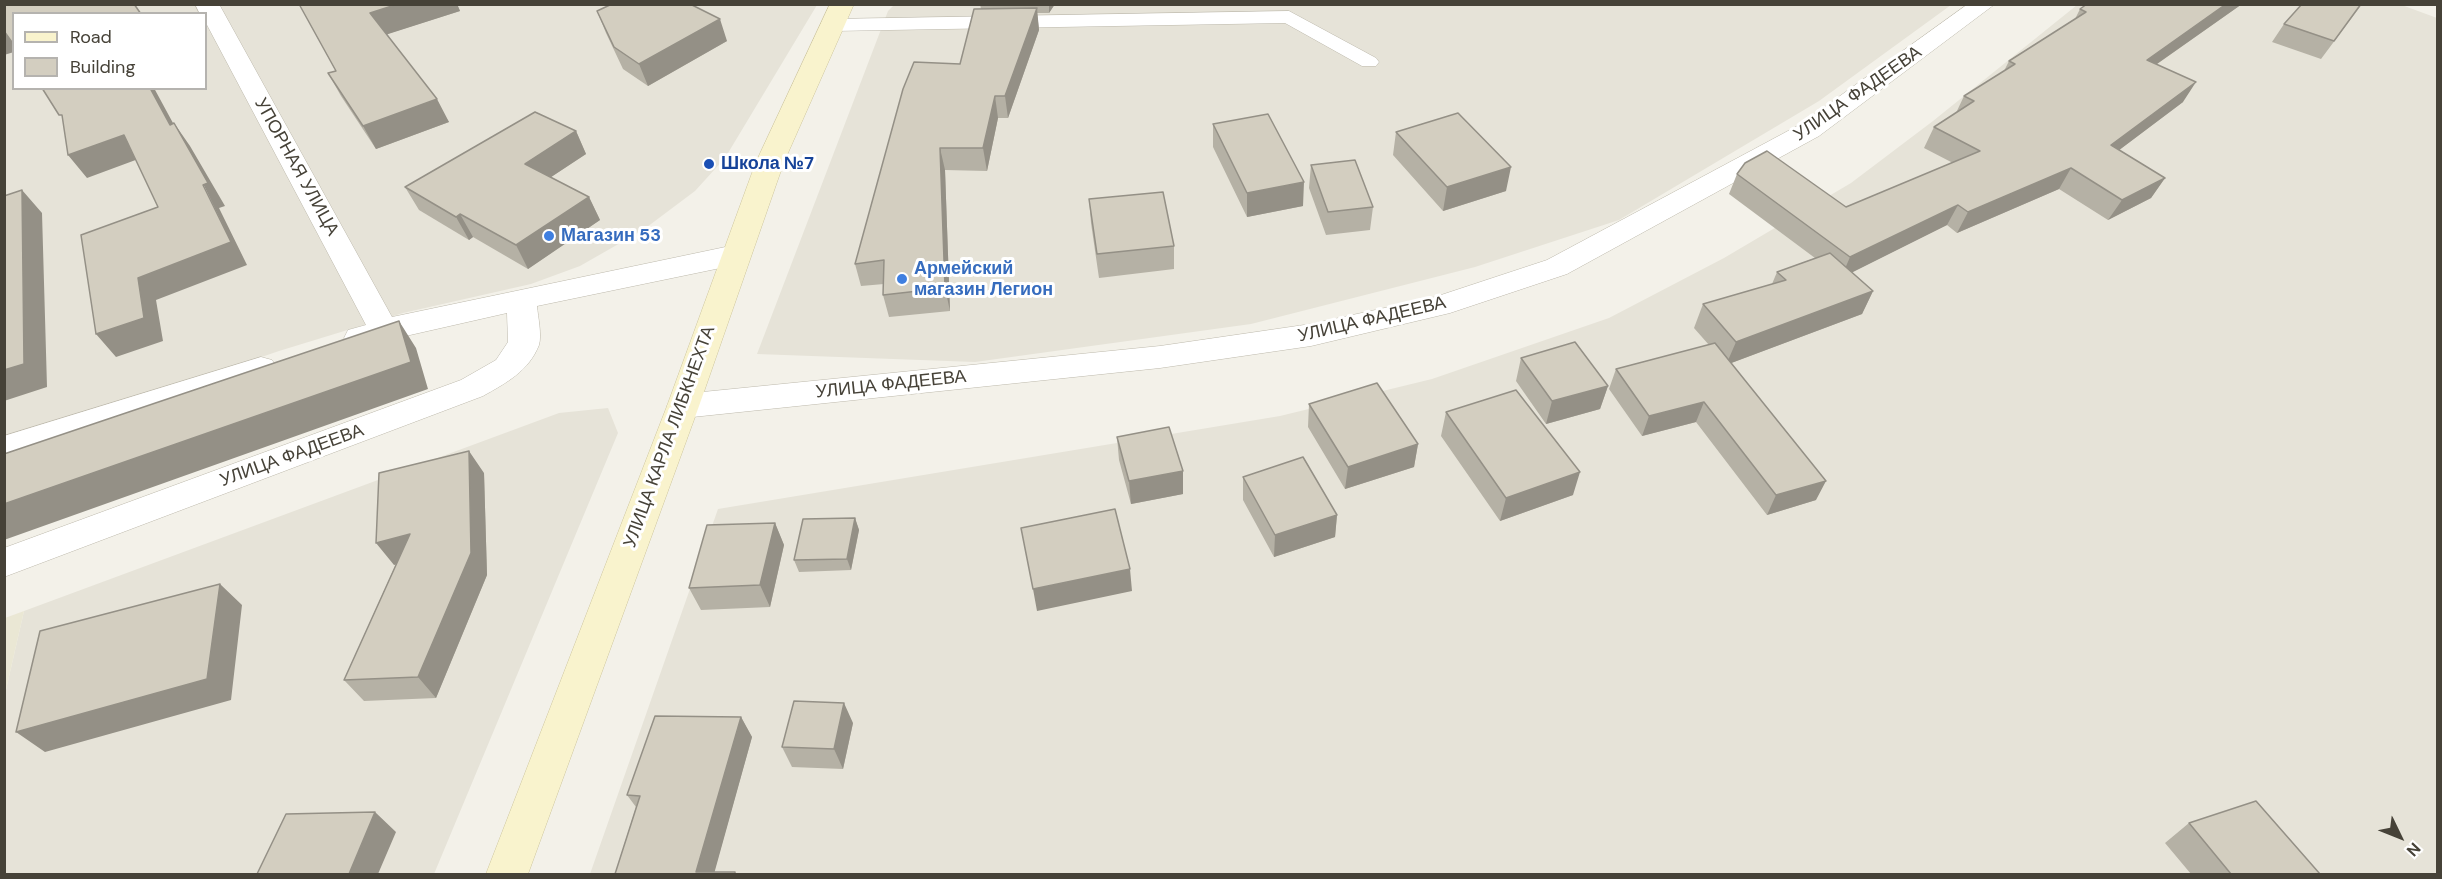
<!DOCTYPE html>
<html>
<head>
<meta charset="utf-8">
<style>
	body { margin:0 }
	#map { position:relative; width:2442px; height:879px; overflow:hidden; background:#f3f1e9; font-family:"DM Sans",sans-serif }
	canvas { display:block }
	.frame { position:absolute; inset:0; border:6px solid #464238; pointer-events:none }
	.legend { position:absolute; left:12px; top:12px; width:195px; height:78px; box-sizing:border-box; background:#fff; border:2px solid #b5b3af; margin:0; padding:8px 10px; list-style:none; font-size:18px; color:#464238 }
	.legend li { display:flex; align-items:center; gap:12px; height:30px }
	.legend b { width:30px; border:2px solid #b5b3af }
	.north { position:absolute; left:2370px; top:807px; width:60px; height:60px; -webkit-text-stroke:4px #fff; paint-order:stroke; rotate:133deg; font-size:16px; font-weight:700; line-height:24px; text-align:center; color:#464238 }
	.north::after { content:''; display:block; margin:auto; width:21px; height:27px; background:#464238; clip-path:polygon(50% 0,100% 100%,50% 72%,0 100%) }
</style>
</head>
<body>
<div id="map">
<canvas width="2442" height="879"></canvas>
<div class="frame"></div>
<ul class="legend">
<li><b style="height:8px;background:#f9f3cd"></b>Road</li>
<li><b style="height:16px;background:#d3cec0"></b>Building</li>
</ul>
<div class="north">N</div>
</div>
<script>
const g = document.querySelector('canvas').getContext('2d');
g.lineJoin = 'round';
function fill(path, color) { g.fillStyle = color; g.fill(path, 'evenodd'); }
function stroke(path, color, width, dash) { g.strokeStyle = color; g.lineWidth = width; g.lineCap = dash ? 'butt' : 'round'; g.setLineDash(dash || []); g.stroke(path); }
function label(font, color, halo, rows, align = 'center') {
  g.font = font + ' "DM Sans",sans-serif'; g.lineWidth = 6; g.setLineDash([]); g.textBaseline = 'middle'; g.strokeStyle = halo; g.fillStyle = color; for (const [text, x, y, turn = 0] of rows) {
    g.save(); g.translate(x, y); g.rotate((+turn || 0) * Math.PI / 180); g.textAlign = isNaN(turn) ? turn : align; if (halo) g.strokeText(text, 0, 0); g.fillText(text, 0, 0); g.restore();
  }
}
fill(new Path2D(`
	M2399 4 2437 18V874H590L718 509 1280 416 1432 379 1609 318 1724 258 1851 183 1933 121 2077 5Z
	M4 5H817L725 158 695 191 643 230 580 266 531 284 403 313 279 351 5 445ZM14 14H206V88H14Z
	M894 5H1951L1819 101 1619 220 1475 267 1251 324 975 362 757 354 888 11Z
	M608 408 618 433 434 874H5V694L24 611 559 413Z`), '#e6e3d8');
fill(new Path2D(`
	M24 611 5 694V618Z`), '#eae7d4');
const service = new Path2D(`
	M1289 11 1376 58 1379 62 1376 66H1362L1285 23 833 31 826 29 824 25 826 21 833 19Z`);
const minor = new Path2D(`
	M195 4H219L392 317 735 245 745 248 750 255 745 262 735 265 537 306C538 317 542 335 539 345 529 371 506 383 483 396L4 577V548L461 380 496 360 508 342 507 313 388 340 359 349 348 346 344 338 348 330 366 325 206 23V14H200Z
	M1968 4H1995L1819 136 1567 274 1450 313 1311 346 1160 368 683 418 672 414 667 406 672 398 683 394 1160 346 1311 324 1435 297 1547 260 1801 124Z
	M261 357 272 360 277 368 272 376 4 461V436Z`);
const secondary = new Path2D(`
	M830 4H854L784 162 699 406 528 874H486L667 406 756 162Z`);
stroke(service, '#bdb9ac', 1);
stroke(minor, '#bdb9ac', 1);
stroke(secondary, '#cec69d', 1);
fill(service, '#fff');
fill(minor, '#fff');
fill(secondary, '#f9f3cd');
fill(new Path2D(`
	M299 4H457L460 11 387 34 449 122 376 149 341 96 328 73 336 71Z
	M980 4H1055L1049 13H1037L1039 30 1008 118H998L987 171 945 170 950 311 889 317 883 295 884 284 861 286 855 264 960 64 981 9Z
	M2087 4H2242L2157 64 2183 102 2119 150 2165 178 2151 198 2108 220 2059 189 1957 233 1947 225 1852 272 1873 291 1862 314 1731 363 1816 500 1767 515 1696 422 1642 436 1609 389 1616 369 1709 345 1694 328 1703 304 1772 284 1777 272 1815 258 1729 194 1737 174 1846 207 1953 163 1924 148 1934 127 1956 113 1964 96 2004 71 2009 61 2075 19 2080 9Z
	M2362 4 2321 59 2272 42 2284 24Z
	M597 11 727 41 648 86 623 69 606 33Z
	M1213 124 1303 206 1247 217 1213 147Z
	M576 131 586 154 551 177 589 197 600 220 528 269 473 237 469 240 419 210 405 187Z
	M1396 132 1506 191 1443 211 1393 155Z
	M1311 165 1373 207 1370 230 1326 235 1309 188Z
	M1089 199 1174 246V269L1099 278 1091 223Z
	M1521 358 1608 386 1600 409 1546 424 1516 381Z
	M1309 404 1418 444 1414 467 1345 489 1308 427Z
	M1446 412 1573 495 1500 521 1441 436Z
	M1117 437 1183 494 1131 504 1119 460Z
	M484 473 487 575 436 698 364 701 344 680 396 564 394 565Z
	M1243 477 1337 515 1335 537 1274 557 1243 500Z
	M855 518 859 530 851 570 799 572 794 560Z
	M775 523 784 545 770 607 701 610 689 588Z
	M741 717 752 737 714 872 615 874 636 807 627 795Z
	M853 723 843 769 792 767 782 747Z
	M2189 823 2320 874H2191L2165 843Z`), '#b5b1a5');
fill(new Path2D(`
	M398 4H457L460 11 382 36 370 13Z
	M1049 4H1055L1049 13Z
	M2226 4H2242L2134 80 2147 60Z
	M1037 8 1039 30 1008 118 1005 96Z
	M720 19 727 41 648 86 639 64Z
	M4 30 14 42V52L4 55Z
	M2196 82 2183 102 2098 166 2111 145Z
	M150 88H154L186 147 170 125Z
	M995 96 998 118 987 171 983 148Z
	M437 99 449 122 376 149 363 126Z
	M174 123 190 146 225 206 219 208 247 265 156 300 163 341 116 357 96 334 138 278 231 242Z
	M576 131 586 154 536 187 525 164Z
	M124 135 141 158 87 178 68 155Z
	M940 148 945 170 950 311 945 288Z
	M1511 167 1506 191 1443 211 1447 187Z
	M2071 168 2059 189 1957 233 1968 212Z
	M2165 178 2151 198 2108 220 2122 200Z
	M1304 182 1303 206 1247 217V193Z
	M22 190 42 213 47 387 4 401V370Z
	M589 197 600 220 528 269 516 245Z
	M1958 205 1947 225 1841 278 1850 257Z
	M460 214 473 237 469 240 456 217Z
	M1873 291 1862 314 1726 365 1736 342Z
	M399 321 416 348 428 389 4 540V504Z
	M1608 386 1600 409 1546 424 1552 401Z
	M1704 402 1696 422 1642 436 1649 416Z
	M1418 444 1414 467 1345 489 1348 467Z
	M469 451 484 473 487 575 436 698 418 677Z
	M1183 471V494L1131 504 1129 481Z
	M1580 472 1573 495 1500 521 1506 498Z
	M1826 481 1816 500 1767 515 1776 495Z
	M1337 515 1335 537 1274 557 1275 535Z
	M855 518 859 530 851 570 847 559Z
	M775 523 784 545 770 607 760 585Z
	M410 534 427 556 394 565 376 543Z
	M1130 569 1132 591 1037 611 1033 589Z
	M220 584 242 605 231 700 45 752 16 732Z
	M844 703 853 723 843 769 834 749Z
	M741 717 752 737 714 874 696 872Z
	M375 812 396 832 378 874H349Z`), '#949086');
const building = new Path2D(`
	M4 4H134L141 14H14V45L4 31Z
	M299 4H398L370 13 437 99 363 126 328 73 336 71Z
	M612 4H690L720 19 639 64 614 47 597 11Z
	M2087 4H2226L2147 60 2196 82 2111 145 2165 178 2122 200 2071 168 1968 212 1958 205 1850 257 1737 174 1745 163 1767 151 1846 207 1980 151 1934 127 1974 101 1964 96 2015 64 2009 61 2086 12 2080 9Z
	M2302 4H2361L2334 41 2284 24Z
	M1037 8 1005 96H995L983 148H940L945 288 883 295 884 260 855 264 903 89 914 62 960 64 974 9Z
	M42 88H150L170 125 174 123 208 183 203 185 231 242 138 278 144 318 96 334 81 235 158 207 124 135 68 155 62 115H59Z
	M535 112 576 131 525 164 589 197 516 245 460 214 456 217 405 187Z
	M1458 113 1511 167 1447 187 1396 132Z
	M1268 114 1304 182 1247 193 1213 124Z
	M1355 160 1373 207 1328 212 1311 165Z
	M22 190 24 364 4 370V196Z
	M1163 192 1174 246 1097 254 1089 199Z
	M1830 253 1873 291 1736 342 1703 304 1786 280 1777 272Z
	M399 321 411 362 4 504V454Z
	M1575 342 1608 386 1552 401 1521 358Z
	M1715 343 1826 481 1776 495 1704 402 1649 416 1616 369Z
	M1377 383 1418 444 1348 467 1309 404Z
	M1516 390 1580 472 1506 498 1446 412Z
	M1169 427 1183 471 1129 481 1117 437Z
	M469 451 471 553 418 677 344 680 410 534 376 543 379 473Z
	M1303 457 1337 515 1275 535 1243 477Z
	M1115 509 1130 569 1033 589 1021 528Z
	M855 518 847 559 794 560 803 519Z
	M775 523 760 585 689 588 707 525Z
	M220 584 207 679 16 732 40 631Z
	M794 701 844 703 834 749 782 747Z
	M655 716 741 717 696 872H735V874H615L640 796 627 795Z
	M2256 801 2320 874H2231L2189 823Z
	M375 812 349 874H257L286 814Z`);
fill(building, '#d3cec0');
stroke(building, '#949086', 1.5);
for (const [x, y, r, color] of [
	[709,164,6,"#1a4fb4"],
	[549,236,6,"#3f7fe0"],
	[902,279,6,"#3f7fe0"]
]) { const dot = new Path2D(); dot.arc(x, y, r, 0, 2 * Math.PI); g.fillStyle = color; g.fill(dot); stroke(dot, '#fff', 2); }
label('18px', '#464238', '#fff', [
	["УЛИЦА ФАДЕЕВА",1858,94,-35],
	["УПОРНАЯ УЛИЦА",296,167,61],
	["УЛИЦА ФАДЕЕВА",1372,320,-13],
	["УЛИЦА ФАДЕЕВА",891,385,-6],
	["УЛИЦА КАРЛА ЛИБКНЕХТА",670,437,-70],
	["УЛИЦА ФАДЕЕВА",292,456,-20]
]);
label('bold 18px', '#164399', '#fff', [
	["Школа №7",721,164]
], 'left');
label('bold 18px', '#366cbe', '#fff', [
	["Магазин 53",561,236],
	["Армейский",914,269],
	["магазин Легион",914,290]
], 'left');
</script>
</body>
</html>
